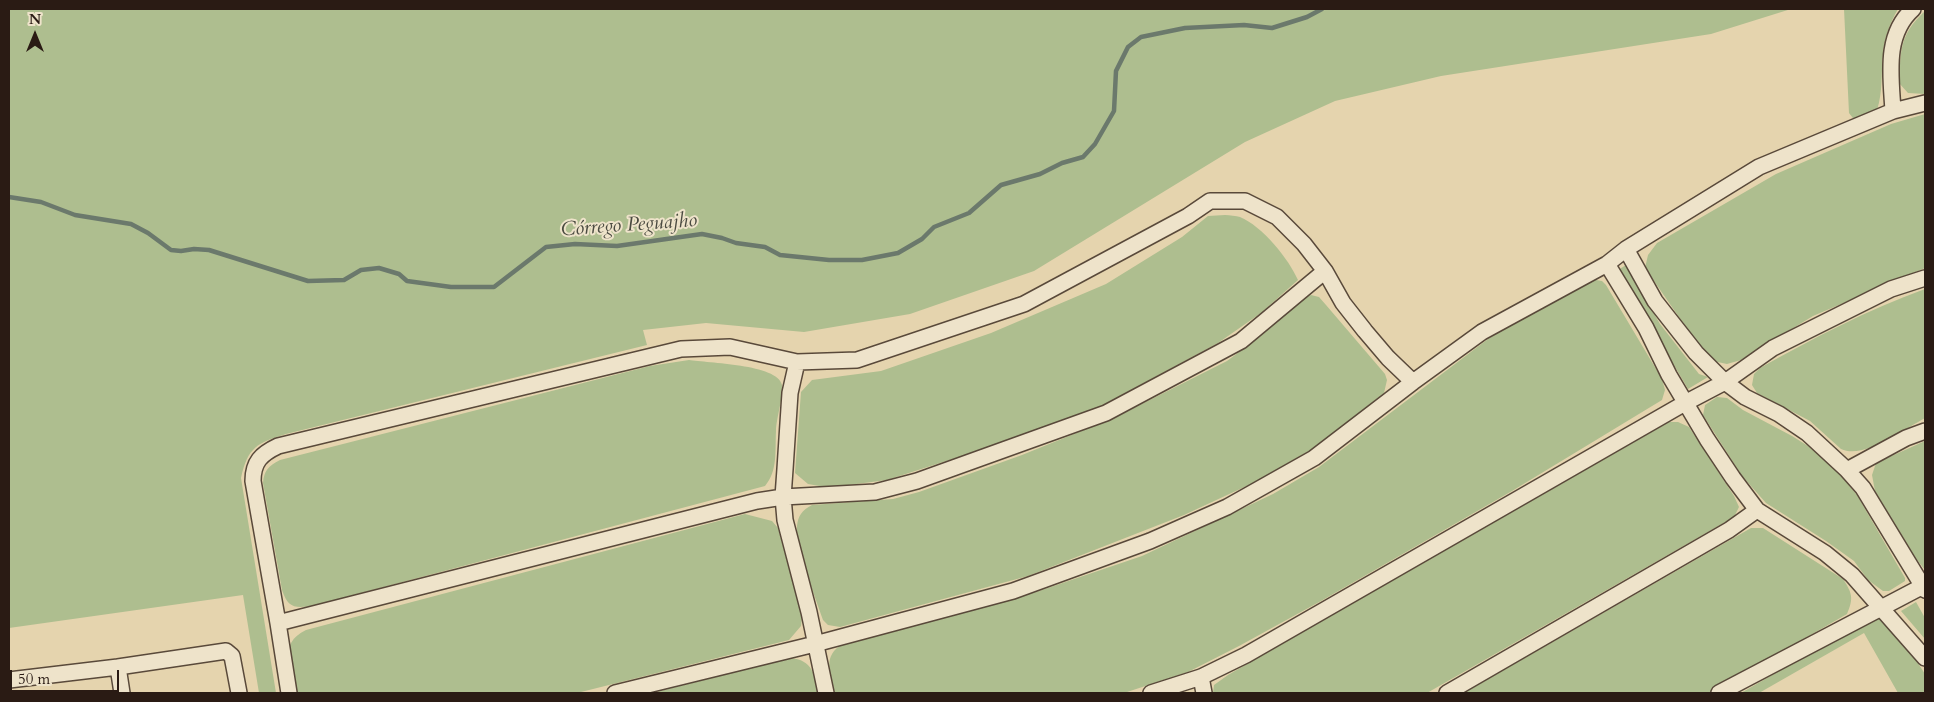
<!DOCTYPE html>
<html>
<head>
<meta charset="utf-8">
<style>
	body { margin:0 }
	#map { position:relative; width:1934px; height:702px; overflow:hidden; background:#e5d4ae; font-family:Cardo,serif }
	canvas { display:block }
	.frame { position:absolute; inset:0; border:10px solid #2a1b14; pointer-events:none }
	.north { position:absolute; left:10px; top:10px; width:50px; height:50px; -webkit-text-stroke:4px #eee3ca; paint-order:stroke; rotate:0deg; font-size:14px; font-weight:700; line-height:20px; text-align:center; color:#2a1b14 }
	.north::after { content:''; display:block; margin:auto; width:18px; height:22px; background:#2a1b14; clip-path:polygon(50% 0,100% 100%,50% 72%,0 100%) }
	.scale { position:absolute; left:10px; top:670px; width:109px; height:22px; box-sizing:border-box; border:2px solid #2a1b14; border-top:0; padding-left:6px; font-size:15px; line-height:18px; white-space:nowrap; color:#2a1b14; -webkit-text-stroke:4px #eee3ca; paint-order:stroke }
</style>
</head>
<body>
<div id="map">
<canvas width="1934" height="702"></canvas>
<div class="frame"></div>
<div class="north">N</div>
<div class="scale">50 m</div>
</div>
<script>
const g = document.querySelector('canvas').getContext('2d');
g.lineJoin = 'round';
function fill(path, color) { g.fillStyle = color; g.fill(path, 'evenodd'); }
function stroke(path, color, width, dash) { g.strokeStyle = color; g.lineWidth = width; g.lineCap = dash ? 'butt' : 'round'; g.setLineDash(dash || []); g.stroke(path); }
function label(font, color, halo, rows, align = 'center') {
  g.font = font + ' Cardo,serif'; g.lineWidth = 4; g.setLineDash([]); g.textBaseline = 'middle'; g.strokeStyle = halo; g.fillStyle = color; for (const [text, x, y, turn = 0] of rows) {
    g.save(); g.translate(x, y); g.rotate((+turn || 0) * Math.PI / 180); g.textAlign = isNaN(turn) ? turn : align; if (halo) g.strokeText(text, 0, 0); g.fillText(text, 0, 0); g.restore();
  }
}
fill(new Path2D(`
	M9 9H1791L1711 34 1441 76 1335 101 1245 142 1034 271 910 314 804 332 706 323 643 330 647 345 286 434C257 443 248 447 241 478L276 693H259L243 595 9 628Z
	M1844 9H1898C1890 23 1884 38 1883 54 1881 73 1883 92 1877 110L1856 122 1849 113Z
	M1925 11V94L1908 93 1899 83C1901 50 1899 35 1925 11Z
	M1925 114V268L1813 316 1741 360 1727 364 1713 361 1708 356 1681 320 1645 268 1648 255 1657 243 1776 174 1891 124Z
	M1225 215C1230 215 1236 216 1240 217 1262 226 1289 259 1298 280L1261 313 1218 343 1105 404 1046 429 887 480 841 486 825 487 808 484 795 473 801 392 812 380 881 371 991 333 1106 284 1182 237 1208 216Z
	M1626 265 1660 324 1699 374 1708 377 1688 389 1618 270Z
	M1590 279 1602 281 1606 285 1662 379 1665 390 1662 400 1512 491 1321 601 1239 646 1188 672 1124 693H835C830 674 822 655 843 644L1036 592 1142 556 1273 494 1319 467 1488 339 1585 280Z
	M1925 289V418C1904 429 1864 460 1841 449L1810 421 1757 393 1752 385 1754 374 1760 368C1814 338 1867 310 1925 289Z
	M1311 295 1319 297 1326 305 1385 374 1387 380 1384 393 1314 448 1253 483 1184 515 1028 576 840 627 828 625 823 620C816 599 795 546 797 526 798 516 802 510 812 505L893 499 919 492 1022 455 1116 417 1227 361 1262 335 1302 299Z
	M689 360C707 363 778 364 782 385 784 395 776 419 776 431 775 450 778 471 765 486L312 606C294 608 288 608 282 590L263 483C264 471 268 466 280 460L650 366Z
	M1717 397 1727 398 1743 410 1792 436 1808 446 1836 470 1857 495 1905 578V581L1889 591H1883L1868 580 1854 561 1826 541 1766 503 1742 476 1703 415 1705 405Z
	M1669 422H1678L1689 427 1734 496 1739 507 1734 517 1427 693H1213L1214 685 1228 675Z
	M1925 441V570L1917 560 1875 491 1872 475 1876 463Z
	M745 514 772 521 778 528 802 617 801 626 789 640 577 693H296C291 668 277 644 306 630Z
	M1751 528H1763L1843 579C1852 593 1854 598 1847 614L1710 693H1464Z
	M1916 602 1925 618V639L1901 611Z
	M1871 618 1880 619 1892 628 1905 643 1925 674V693H1898L1864 633 1759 693H1741Z
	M790 658C813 660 814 674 819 693H653Z`), '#aebe8f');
stroke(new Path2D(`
	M9 197 41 202 75 215 131 224 148 233 171 250 181 251 194 249 209 250 308 281 344 280 361 270 379 268 399 274 407 281 451 287H494L546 247 575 244 617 246 702 234 722 238 736 243 765 247 780 255 829 260H862L898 253 922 239 934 227 969 213 1001 185 1040 174 1062 163 1083 157 1095 144 1114 111 1116 71 1128 47 1141 37 1185 28 1244 25 1272 28 1307 17 1322 9`), '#6b796c', 4.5);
const minor = new Path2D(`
	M1893 111C1891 76 1884 35 1913 9
	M1626 249 1655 301 1696 353 1725 382 1745 397 1779 414 1807 433 1847 470 1863 488 1925 590
	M1607 264 1646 328 1669 375 1707 439 1733 478 1757 510 1825 553 1852 575 1925 658
	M797 362 790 393 785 469 783 497 785 520 809 612 826 693
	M1847 470 1906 438 1925 431
	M278 623 757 501 783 497 875 492 917 481 1106 413 1241 341 1325 271
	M118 667 122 693
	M1201 677 1204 693
	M9 680 118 667 226 651 232 656 239 693
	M289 693 278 623 253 481C253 462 261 454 278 446L681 349 730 347 797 362 857 360 1024 304 1188 216 1210 201H1245L1277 217 1304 244 1325 271 1343 303 1365 331 1388 358 1413 382
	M615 693 815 644 1013 591 1150 541 1227 507 1314 458 1413 382 1482 332 1607 264 1626 249 1759 167 1893 111 1925 103
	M1151 693 1201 677 1246 655 1685 403 1725 382 1773 348 1891 289 1925 278
	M1447 693 1729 530 1757 510
	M1719 693 1925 585`);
stroke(minor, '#59493a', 18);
stroke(minor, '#eee3ca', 15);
label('italic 20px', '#4a4a40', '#eee3ca', [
	["Córrego Peguajho",629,226,-4]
]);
</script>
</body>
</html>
